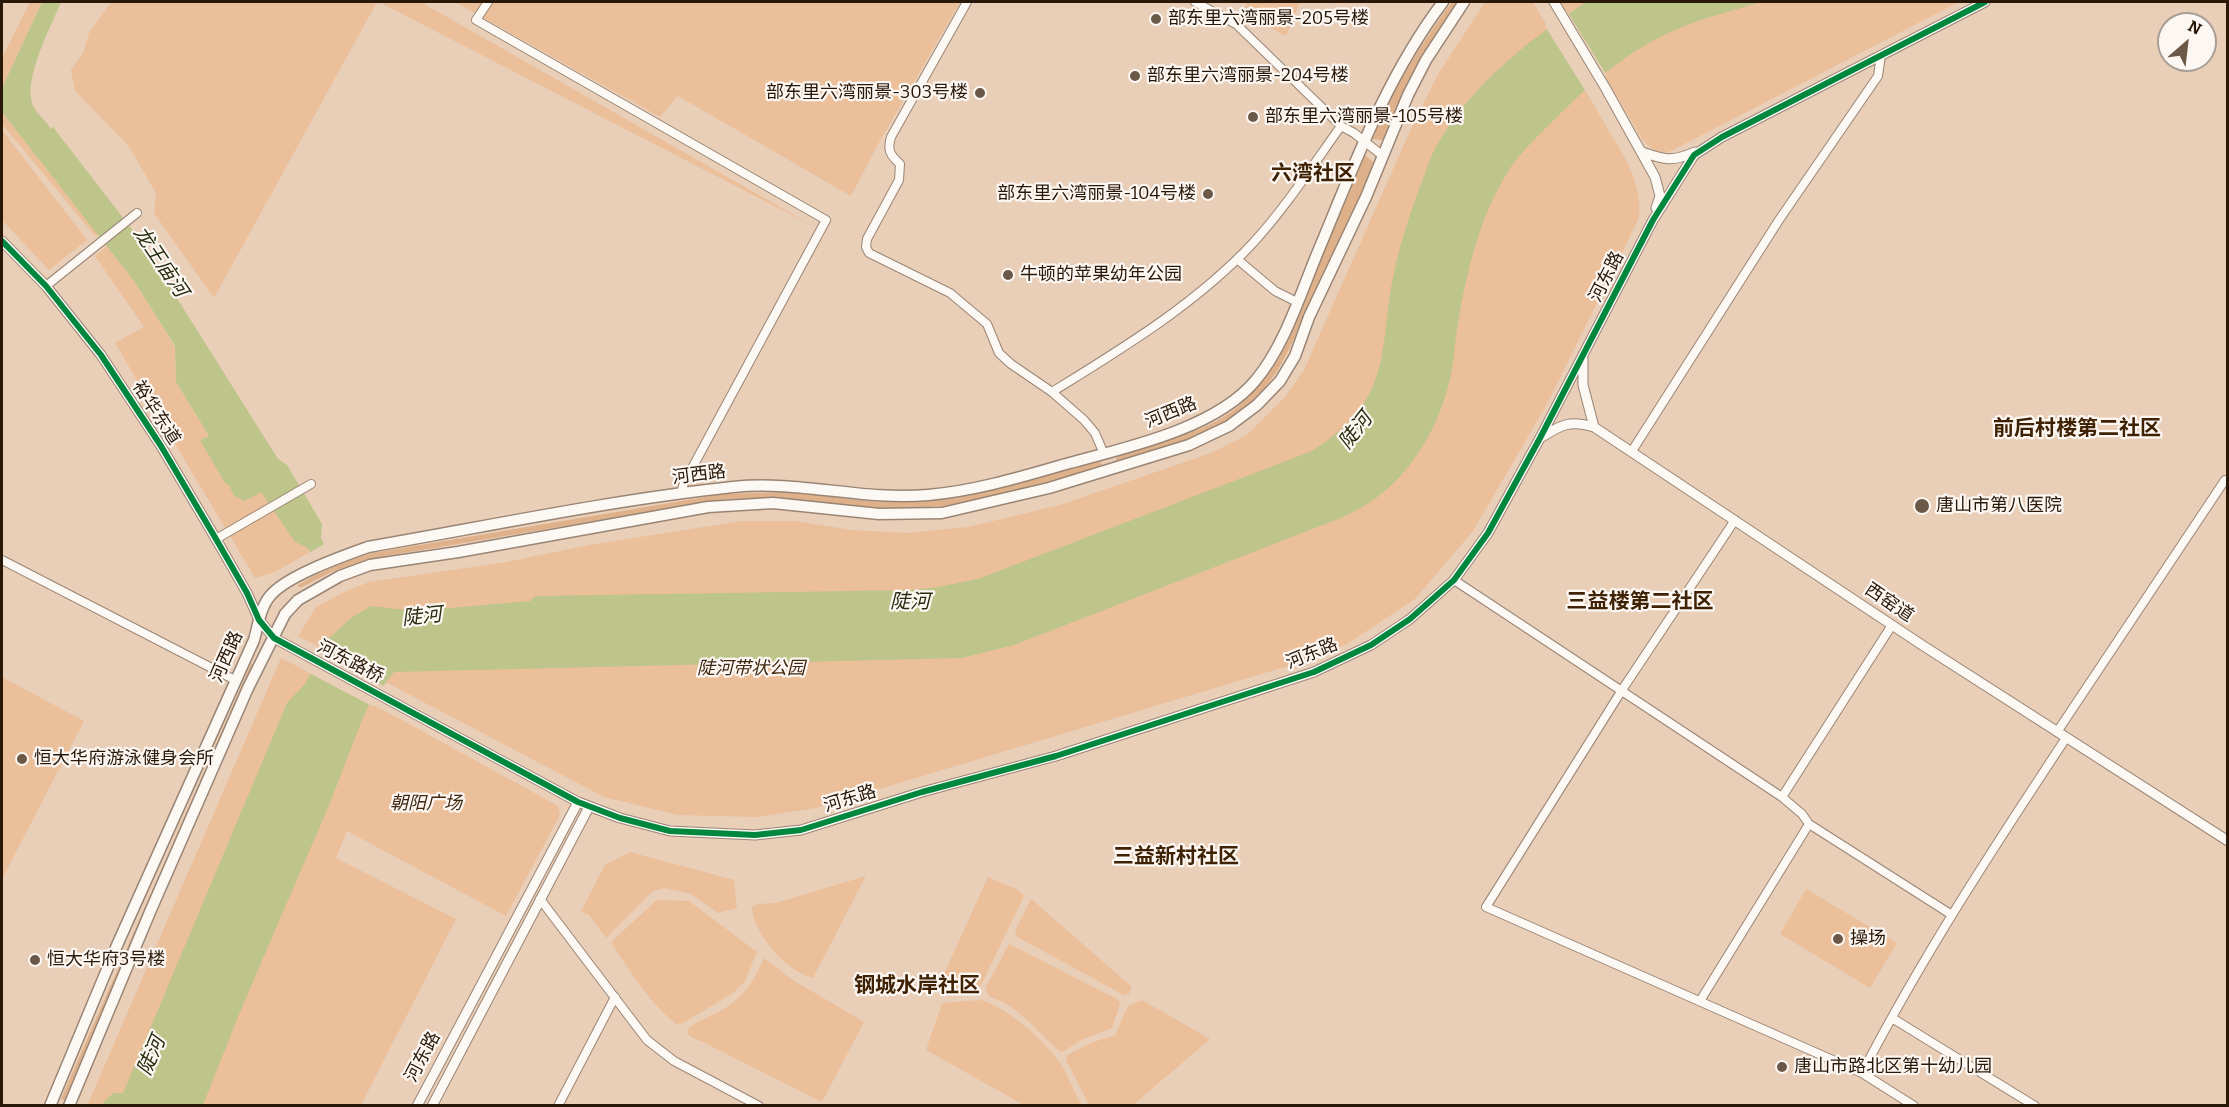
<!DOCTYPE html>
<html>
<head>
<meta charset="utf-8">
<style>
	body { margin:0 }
	#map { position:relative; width:2229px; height:1107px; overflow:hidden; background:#e9ceb8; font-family:Bitter,serif }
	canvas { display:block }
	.frame { position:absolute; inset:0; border:3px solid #291808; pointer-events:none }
	.north { position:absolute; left:2157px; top:12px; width:60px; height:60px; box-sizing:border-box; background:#fcf7f3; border:2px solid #a89e95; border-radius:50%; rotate:28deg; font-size:16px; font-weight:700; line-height:24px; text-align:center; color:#291808 }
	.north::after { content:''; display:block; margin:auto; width:21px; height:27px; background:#6c5846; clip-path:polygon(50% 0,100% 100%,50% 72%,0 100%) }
</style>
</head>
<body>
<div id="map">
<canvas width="2229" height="1107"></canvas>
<div class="frame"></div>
<div class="north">N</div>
</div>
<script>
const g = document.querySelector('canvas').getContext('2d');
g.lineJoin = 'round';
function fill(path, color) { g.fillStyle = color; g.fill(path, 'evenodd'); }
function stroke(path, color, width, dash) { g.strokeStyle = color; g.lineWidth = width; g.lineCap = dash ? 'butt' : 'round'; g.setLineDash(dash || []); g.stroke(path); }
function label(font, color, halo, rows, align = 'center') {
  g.font = font + ' Bitter,"Noto Sans SC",serif'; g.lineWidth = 4.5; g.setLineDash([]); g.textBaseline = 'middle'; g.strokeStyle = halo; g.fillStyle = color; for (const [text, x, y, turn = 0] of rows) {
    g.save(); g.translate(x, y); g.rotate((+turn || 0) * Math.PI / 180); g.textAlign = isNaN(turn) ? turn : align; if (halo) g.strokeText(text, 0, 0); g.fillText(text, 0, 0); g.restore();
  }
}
fill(new Path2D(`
	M30 2H42L2 88V58Z
	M111 2H377L214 298 154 213 156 193 128 145 75 91 71 70 83 53 89 33Z
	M379 2H421L815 227Z
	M455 2H960L877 146 851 196 678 96 660 117Z
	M1247 2H1300L1286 36 1242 13Z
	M1485 2H1533L1625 158C1635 179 1641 195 1639 218L1546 406 1473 531 1415 599 1347 644 1315 658 816 808 757 817 677 815 604 797 298 636 316 607 344 592 369 582 507 562 589 545 742 521H796L851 530 907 533 968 527 1060 505 1211 453 1247 435 1285 397 1304 370 1411 129 1437 76Z
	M1560 2H1959L1671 151C1658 155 1652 149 1643 140Z
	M2 112 98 234 96 237 2 124Z
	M2 130 87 240 49 270 2 220Z
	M107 246 134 281 175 347 176 382 209 436 200 440 261 491 295 542 307 547 310 552 275 572 255 578 115 343 144 327 95 256Z
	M281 658 400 719 558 806 560 815 506 916 347 831 336 858 456 919 361 1105 87 1106Z
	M2 677 84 721 2 879Z
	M630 852 734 880 737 908 718 913 691 894 664 888 653 891 606 938 589 915 581 911 605 865Z
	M866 876 813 978C787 972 753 934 752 907L758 904 776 903Z
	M988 877 1018 890 1024 896 980 987 974 991 938 987Z
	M1806 889 1897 943 1870 988 1780 934Z
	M1031 899 1132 987 1129 994 1124 995 1019 938 1015 934 1016 929Z
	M657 900 689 901 757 952 745 981 733 993 683 1023 676 1024C650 1003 632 974 613 946L612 941Z
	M1009 944 1117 999 1120 1004 1112 1028 1081 1040 1062 1052 1058 1050C1038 1032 1017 1004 990 997L985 989Z
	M764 958 791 979 864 1022 822 1102 703 1042 691 1037 687 1033 688 1029C698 1020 708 1018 720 1011 744 998 754 981 764 958Z
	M980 1000C1007 1007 1036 1034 1054 1055 1066 1069 1073 1090 1081 1105H1024L926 1050 942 1003Z
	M1142 1000 1210 1039 1133 1105H1089L1066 1060 1067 1055 1091 1043 1115 1035 1128 1006Z`), '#ebbf9a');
fill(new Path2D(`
	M1452 2H1458L1414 71 1383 140 1372 139C1393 90 1420 45 1452 2Z
	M1365 155 1374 163C1356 207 1336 249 1315 291 1292 339 1284 378 1239 412 1205 438 1161 447 1122 460H1115L1118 456C1152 445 1205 432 1234 410 1252 395 1266 377 1279 358Z
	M1099 461 1102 464 1101 468 965 503 941 506 913 509 868 508 774 498 725 499 374 558 333 571 302 587H298V585C322 570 346 561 373 553L723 494 790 492 876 502H922L946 499 973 494Z
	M251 664 254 665 66 1101 61 1099Z`), '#dfb18a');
fill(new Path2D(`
	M42 2H61C51 26 24 78 32 102 35 113 45 119 51 129L53 127 141 241 278 459 287 465 322 524 321 538 324 544 311 552 306 547 295 542 261 492 245 501 234 496 229 485 225 483 200 440 209 436 176 382 175 346 134 281 2 112V88Z
	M1586 2H1761C1732 11 1702 18 1675 30 1629 50 1590 83 1555 119 1538 136 1520 152 1507 173 1479 219 1467 271 1458 323 1454 347 1454 371 1446 394 1432 441 1401 487 1357 510 1348 515 1338 519 1328 523L1014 645 962 658 394 672 369 705 362 720 330 803 242 1007 203 1105 100 1106 113 1093H123L287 703 305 684 327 640 351 618 371 606 415 611 530 601 536 596 912 590 938 587 978 579 1312 451C1338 433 1357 419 1371 390 1386 359 1385 321 1391 288 1398 250 1409 214 1423 179 1427 168 1431 155 1437 145 1472 84 1529 40 1586 2Z`), '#bec58a');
fill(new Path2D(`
	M1567 11 1607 76 1586 92 1545 26Z
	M318 651 386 687 372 706 307 672Z`), '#e9ceb8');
const minor = new Path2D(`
	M488 2 476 20 826 220 684 483 681 493
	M967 2 891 137C887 150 890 155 900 164L899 180 867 239 866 247 869 253 950 293 987 324 999 353 1011 364 1052 392 1084 420 1095 433 1104 454
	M1195 2 1236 24 1341 126 1354 133 1383 156
	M1237 259 1275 291 1297 302
	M46 286 137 213
	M1052 392C1123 348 1196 304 1253 243 1286 207 1313 165 1341 126
	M1632 451 1779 220 1878 76 1881 55
	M1735 520 1622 690 1486 907 1862 1073 1914 1106
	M216 539 311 484
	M2 560 235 680
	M1454 580 1782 797 1802 814 1809 824 1700 1001
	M2057 732 2225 480 2228 481
	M1782 797 1892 625
	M1809 824 1952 915
	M540 899 647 1040 674 1061 759 1106
	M1892 1018 2035 1106
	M1862 1073C1922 957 1994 847 2066 738
	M558 1106 615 997`);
const tertiary = new Path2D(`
	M1554 2 1606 89 1655 177 1660 196 1656 208
	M1642 152C1665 160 1672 162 1695 152
	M2 241 46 286 101 355 161 446 216 539 247 593 259 620 274 638 578 802 620 818 670 831 755 835 801 830 922 792 1056 756 1314 672 1371 645 1410 619 1454 580 1488 533 1540 438 1653 220 1694 155 1722 137 1985 2
	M1583 359V385L1594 427
	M1542 437C1562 424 1571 420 1594 427L1922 645 2228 841
	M417 1106 578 802
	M432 1106 589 807`);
const secondary = new Path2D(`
	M50 1106 118 943 254 640C258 626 260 608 270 596 286 576 343 556 368 547 489 526 611 500 733 487 799 480 863 501 928 495 975 491 1021 477 1066 464 1125 448 1215 429 1255 381 1284 347 1300 295 1317 254 1353 168 1386 77 1443 2
	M69 1106 150 912 248 688 285 614 298 600 340 576 370 565 458 552 708 507 773 503 879 514 942 513 1049 488 1189 445 1229 426 1257 405 1280 381 1295 356 1309 317 1366 197 1408 95 1426 60 1464 2`);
stroke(minor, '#998574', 10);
stroke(tertiary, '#998574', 11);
stroke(secondary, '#998574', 13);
stroke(minor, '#fcf8f4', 8);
stroke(tertiary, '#fcf8f4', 9);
stroke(secondary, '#fcf8f4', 10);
stroke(new Path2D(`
	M2 241 46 286 101 355 161 446 216 539 247 593 259 620 274 638 578 802 620 818 670 831 755 835 801 830 922 792 1056 756 1314 672 1371 645 1410 619 1454 580 1488 533 1540 438 1653 220 1694 155 1722 137 1985 2`), '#00873e', 6);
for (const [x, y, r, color] of [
	[1156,19,6,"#6c5846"],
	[1135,76,6,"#6c5846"],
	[980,93,6,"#6c5846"],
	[1253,117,6,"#6c5846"],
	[1208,194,6,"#6c5846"],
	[1008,275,6,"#6c5846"],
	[1922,506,8,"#6c5846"],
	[22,759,6,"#6c5846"],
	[1838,939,6,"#6c5846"],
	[35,960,6,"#6c5846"],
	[1782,1067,6,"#6c5846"]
]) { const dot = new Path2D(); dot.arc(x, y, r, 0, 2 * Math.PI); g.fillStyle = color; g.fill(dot); stroke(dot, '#fcf7f3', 2); }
label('18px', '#291808', '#fcf7f3', [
	["部东里六湾丽景-205号楼",1168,19],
	["部东里六湾丽景-204号楼",1147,76],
	["部东里六湾丽景-303号楼",968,93,"right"],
	["部东里六湾丽景-105号楼",1265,117],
	["部东里六湾丽景-104号楼",1196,194,"right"],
	["牛顿的苹果幼年公园",1020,275],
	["唐山市第八医院",1936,506],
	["恒大华府游泳健身会所",34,759],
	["操场",1850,939],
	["恒大华府3号楼",47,960],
	["唐山市路北区第十幼儿园",1794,1067]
], 'left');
label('18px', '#291808', '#fcf7f3', [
	["河东路",1607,277,-63],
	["裕华东道",156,413,57],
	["河西路",1171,413,-22],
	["河西路",699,475,-7],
	["西窑道",1889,603,34],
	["河东路",1312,654,-22],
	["河西路",227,657,-66],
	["河东路桥",350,662,27],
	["河东路",850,799,-17],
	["河东路",423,1057,-62]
]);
label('italic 18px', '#40270f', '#fcf7f3', [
	["陡河带状公园",751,669],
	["朝阳广场",426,804]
]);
label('italic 20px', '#262e0e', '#fcf7f3', [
	["龙王庙河",160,262,56],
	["陡河",1356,431,-52],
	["陡河",910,602],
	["陡河",422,617,-6],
	["陡河",152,1056,-67]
]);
label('bold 21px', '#3f2204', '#fcf7f3', [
	["六湾社区",1313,174],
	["前后村楼第二社区",2077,429],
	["三益楼第二社区",1640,602],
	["三益新村社区",1176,857],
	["钢城水岸社区",917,986]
]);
</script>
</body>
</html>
